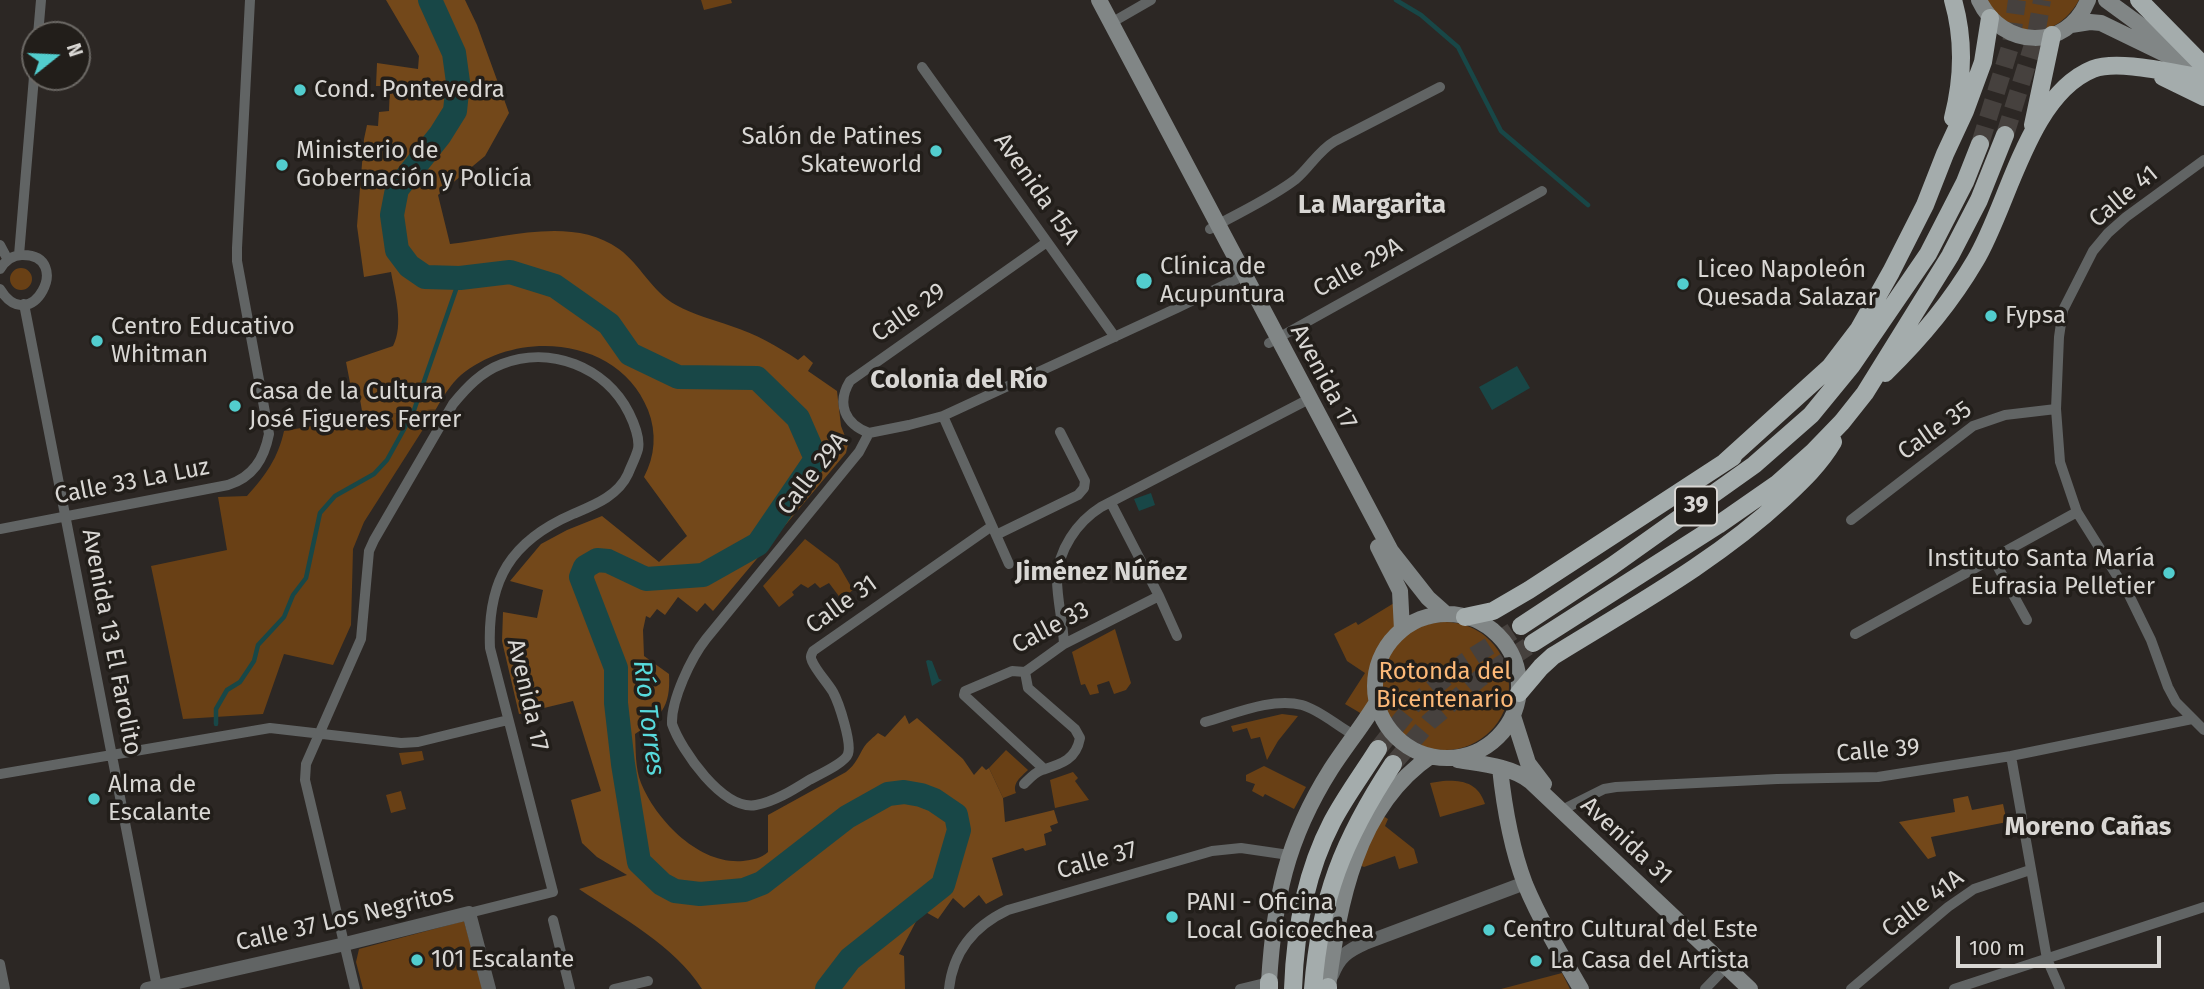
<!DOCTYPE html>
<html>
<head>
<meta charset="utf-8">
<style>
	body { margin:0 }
	#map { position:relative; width:2204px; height:989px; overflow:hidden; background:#2c2724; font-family:"Fira Sans",sans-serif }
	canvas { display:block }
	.north { position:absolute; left:21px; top:21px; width:70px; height:70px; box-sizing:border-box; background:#221e1a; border:2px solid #6b6864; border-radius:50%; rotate:72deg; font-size:19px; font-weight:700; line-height:28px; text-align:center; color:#d9d7d4 }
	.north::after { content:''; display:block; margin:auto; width:24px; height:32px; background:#52cdce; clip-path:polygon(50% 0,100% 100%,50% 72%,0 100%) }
	.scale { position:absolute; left:1956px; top:936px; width:205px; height:32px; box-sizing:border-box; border:4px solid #d9d7d4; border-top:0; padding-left:9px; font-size:21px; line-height:24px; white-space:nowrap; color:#d9d7d4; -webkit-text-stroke:5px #221e1a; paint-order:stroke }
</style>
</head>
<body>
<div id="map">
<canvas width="2204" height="989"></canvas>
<div class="north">N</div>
<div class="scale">100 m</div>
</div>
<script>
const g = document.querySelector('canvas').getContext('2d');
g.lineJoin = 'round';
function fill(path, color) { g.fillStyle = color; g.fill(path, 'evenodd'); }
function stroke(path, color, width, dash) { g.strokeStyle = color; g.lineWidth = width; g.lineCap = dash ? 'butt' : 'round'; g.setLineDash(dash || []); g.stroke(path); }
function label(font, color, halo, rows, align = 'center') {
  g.font = font + ' "Fira Sans",sans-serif'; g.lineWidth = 7; g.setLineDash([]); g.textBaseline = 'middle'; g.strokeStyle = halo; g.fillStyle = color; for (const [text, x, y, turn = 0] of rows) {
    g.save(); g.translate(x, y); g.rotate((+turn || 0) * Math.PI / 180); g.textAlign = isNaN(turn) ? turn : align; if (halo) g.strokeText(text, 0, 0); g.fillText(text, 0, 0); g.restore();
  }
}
fill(new Path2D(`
	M701 0H731L732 3 704 10Z
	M1986 0H2079C2065 25 2042 38 2014 26 2009 24 2003 22 1999 18 1994 13 1991 6 1986 0Z
	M10 279a11 11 0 1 1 22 0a11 11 0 1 1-22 0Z
	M436 409 364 522 353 549 351 625 333 665 284 654 263 714 183 719 151 566 227 550 218 497 247 496C266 475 278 458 284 431L363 417Z
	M805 539 838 564 853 590 841 599 829 583 820 588 815 583 808 588 801 584 792 592 794 595 779 607 763 586Z
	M1399 600 1395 634C1380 643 1370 657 1371 676 1371 684 1374 690 1374 698L1362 714 1345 704 1365 673 1347 661 1334 634 1356 622 1358 625Z
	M1381 686a64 64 0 1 1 128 0a64 64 0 1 1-128 0Z
	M1115 629 1131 683 1126 690 1114 694 1109 681 1097 685 1099 693 1090 695 1085 684 1081 685 1072 652Z
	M1282 714 1298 716 1278 741 1267 760 1260 737 1251 739 1247 728 1233 732 1231 726Z
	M1006 750 1028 770C1021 777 1012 783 1016 793L1003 798 989 768Z
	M422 751 424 760 402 765 399 753Z
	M1264 766 1306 787 1294 809 1265 794 1263 797 1252 791 1255 784 1246 781V775Z
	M1073 772 1078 778 1075 781 1089 800 1055 808 1050 780Z
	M1443 781C1463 780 1478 783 1485 804L1440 817 1430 783Z
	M401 791 406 809 391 813 386 795Z
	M1383 816 1388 819 1385 826 1414 849 1418 863 1399 869 1395 856 1364 867 1357 864Z
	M464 921 483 989H363L356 962 359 949Z
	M1562 973 1570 989H1501Z`), '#694015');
fill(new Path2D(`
	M386 0H465L477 25 509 113 485 156 438 195 450 244C503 239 571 215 619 249 641 265 651 291 676 305 694 315 712 319 731 326 756 334 777 346 798 360L804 355 813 363 808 371 837 391 841 426 848 444 846 453 713 611 705 603 697 612 678 597 665 615 657 609 650 618 646 616 643 630 644 656 669 674C671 708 660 717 635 734 636 750 635 768 641 783 656 820 699 865 743 861 752 860 762 858 768 852V815L846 772C856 764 858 757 864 747 867 742 874 737 878 733L885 737 905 715 909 724 917 718 963 759 974 775 982 766 986 770 989 768 1003 798 1005 822 1054 810 1058 823 1050 826 1052 831 1044 834 1046 845 1025 851 1023 848 992 858 1003 895 986 904 979 895 964 908 953 898 938 919 922 910 899 954 904 956 905 989H702C674 945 622 918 579 889L627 875 597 857 582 843 571 800 601 791 573 701 519 714 502 641 503 612 537 618 543 590 510 581 541 544 567 530 602 516 659 562 687 536 644 477C655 456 657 433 648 410 619 337 518 328 461 375 450 385 443 397 436 409L363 417 358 387 351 388 346 362 393 346C404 325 395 294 391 272L364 277 357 226 364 139 367 125 378 126 379 112 389 111 390 86H376L377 63 418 69 419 56Z
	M1968 796 1972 810 2003 804 2007 822 1931 837 1936 856 1928 859 1899 822 1955 812 1953 799Z`), '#73481a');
fill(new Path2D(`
	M1517 366 1530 388 1492 410 1479 387Z
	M1151 493 1155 505 1139 511 1134 499Z
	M928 660 932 661 939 679 942 680 932 686 926 661Z`), '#184747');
stroke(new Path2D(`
	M1396 0 1421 15 1458 47 1501 131 1588 205
	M216 724V709L227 690 240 682 254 661 258 645 284 617 293 595 306 578 320 513 335 496 374 474 387 460 413 413 460 278`), '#184747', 4.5);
stroke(new Path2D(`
	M430 0 454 53 458 82 455 111 440 135 397 189 392 215 397 250 409 266 425 277 460 278 510 272 555 286 609 324 630 354 678 377 757 378 798 418 816 459 758 544 703 575 646 579 608 561 597 560 585 567 581 577 616 668V703L623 764 639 862 662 884 675 891 700 894 744 890 762 883 847 817 888 794 904 792 921 795 934 800 956 815 959 830 943 885 850 959 827 989`), '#184747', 24);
stroke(new Path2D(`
	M2005 135 2036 35 2042 0
	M1980 144 2011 44 2017 0
	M1378 749 1413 705 1466 661 1521 626
	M1393 764 1429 722 1479 679 1533 643`), '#46413e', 18, [18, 9]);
stroke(new Path2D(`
	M1111 23 1151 0
	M38 35 41 0
	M922 67 1115 337
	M2204 160 2126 217 2108 233 2093 251 2063 310 2059 337 2056 409 2060 462 2077 512 2129 595 2151 640 2168 687 2176 702 2204 730
	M1210 229C1238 213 1270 199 1296 179 1310 167 1318 151 1335 141L1440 87
	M0 245 8 260
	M19 255 35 65
	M0 269C5 261 12 255 22 255 75 254 31 340 0 289
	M24 304 157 987
	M1269 343 1542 191
	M943 416 1009 564
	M869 433C845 424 836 404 850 381L1047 242
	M1111 503 1159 596 1177 636
	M1851 520 1973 426 2005 415 2056 409
	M992 526 813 651C811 656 810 656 812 661 817 672 827 682 833 692 839 703 852 743 848 754 845 763 818 775 809 780 793 790 774 802 756 805 723 811 681 750 672 724 671 700 691 658 706 639L859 452 869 433 909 425 943 416 1177 308 1245 275
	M0 529 228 485C253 477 264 459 269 434L237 261V248L250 0
	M996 535 1078 495 1084 488 1085 481 1060 432
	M1993 558 2027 620
	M1855 634 2077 512
	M1064 644C1063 622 1057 600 1057 579 1058 550 1077 522 1101 507L1309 399
	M1205 722C1234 714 1272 697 1302 705 1320 710 1337 726 1354 735
	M2011 756 2047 959 2060 989
	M1044 769 964 695 965 691 1012 671 1025 672 1064 644 1159 596
	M0 774 270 728 401 743 418 742 508 720
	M1024 784C1029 779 1035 772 1042 770 1061 764 1076 760 1080 738L1075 729 1028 688 1025 672
	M1568 807 1604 789 1616 787 1777 779 1878 777 2011 756 2192 719
	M553 920 570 989
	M0 964 5 989
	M355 989 305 780 306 764 361 639 369 551 374 540 453 404C467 387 481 372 502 364 550 345 606 367 629 413 634 423 640 439 638 449 636 457 631 466 628 474 618 496 594 505 573 514 511 541 487 580 490 648L553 892 469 913
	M614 989 648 981
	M949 989C953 951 974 926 1008 910L1212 851 1241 848 1289 855
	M1240 989 1269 982
	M1705 989 1733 960
	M1851 989 1948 907 1974 889 2030 870
	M1954 989 2204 907`), '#616464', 10);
stroke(new Path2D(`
	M1332 975C1339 957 1347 951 1365 943L1525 883
	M147 989 345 944 469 913 489 989`), '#616464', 14);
stroke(new Path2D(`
	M1099 0 1391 551 1428 598 1446 614
	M1979 0C2002 49 2067 52 2088 0
	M2106 0 2173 49
	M2071 25 2090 22 2101 23 2204 73
	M1378 547 1400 591 1402 630
	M1375 686a72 72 0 1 1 144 0a72 72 0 1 1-144 0Z
	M1513 716 1528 763 1544 784
	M1458 760C1482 764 1510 766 1530 781L1750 989
	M1500 768C1504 806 1511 847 1525 884 1540 920 1561 955 1581 989
	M1269 982C1274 900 1286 840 1331 769 1346 746 1363 725 1377 702
	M1328 987C1339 903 1356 807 1431 756`), '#818686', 16);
stroke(new Path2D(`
	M2139 0 2204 66
	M2163 77 2204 97
	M1953 118C1963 79 1964 38 1953 0
	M2033 125 2052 35
	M1885 373C1919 340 1951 302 1975 261 2008 207 2028 95 2093 69 2119 59 2175 74 2204 78
	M1725 462 1830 367 1859 329 1891 272 1925 205 1945 154 1965 111 1983 62 1990 18
	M1465 617 1493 611 1529 590 1733 457
	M1521 626 1612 566 1754 465 1811 415 1852 365 1928 254 1965 182 1980 144
	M1533 643 1718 525 1777 484 1813 452 1842 422 1865 393 1950 256 1979 200 2005 135
	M1519 693 1541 667 1553 656C1632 607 1715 562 1784 498 1802 481 1820 464 1833 442
	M1269 982V989
	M1293 989C1295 933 1306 872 1332 822 1345 797 1363 773 1378 749
	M1313 989C1320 898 1343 840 1393 764
	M1328 989V987`), '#a4acac', 18);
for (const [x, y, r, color] of [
	[300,90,7,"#52cdce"],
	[936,151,7,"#52cdce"],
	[282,165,7,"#52cdce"],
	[1144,281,9,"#52cdce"],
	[1683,284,7,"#52cdce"],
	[1991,316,7,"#52cdce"],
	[97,341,7,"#52cdce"],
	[235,406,7,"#52cdce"],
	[2169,573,7,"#52cdce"],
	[94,799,7,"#52cdce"],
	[1172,917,7,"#52cdce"],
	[1489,930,7,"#52cdce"],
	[417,960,7,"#52cdce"],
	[1536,961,7,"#52cdce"]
]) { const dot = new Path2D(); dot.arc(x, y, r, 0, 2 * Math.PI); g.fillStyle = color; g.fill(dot); stroke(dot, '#221e1a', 2.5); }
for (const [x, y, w] of [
	[1696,506,42]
]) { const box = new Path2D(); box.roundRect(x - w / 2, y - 19.5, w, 39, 5); g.fillStyle = '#221e1a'; g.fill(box); stroke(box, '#d9d7d4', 2); }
label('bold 23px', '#d9d7d4', null, [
	["39",1696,506]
]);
label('24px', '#d9d7d4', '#221e1a', [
	["Cond. Pontevedra",314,90],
	["Salón de Patines",922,137,"right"],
	["Skateworld",922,165,"right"],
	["Ministerio de",296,151],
	["Gobernación y Policía",296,179],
	["Clínica de",1160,267],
	["Acupuntura",1160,295],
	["Liceo Napoleón",1697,270],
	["Quesada Salazar",1697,298],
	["Fypsa",2005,316],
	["Centro Educativo",111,327],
	["Whitman",111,355],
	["Casa de la Cultura",249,392],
	["José Figueres Ferrer",249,420],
	["Instituto Santa María",2155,559,"right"],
	["Eufrasia Pelletier",2155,587,"right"],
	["Alma de",108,785],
	["Escalante",108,813],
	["PANI - Oficina",1186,903],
	["Local Goicoechea",1186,931],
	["Centro Cultural del Este",1503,930],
	["101 Escalante",431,960],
	["La Casa del Artista",1550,961]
], 'left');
label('24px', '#d9d7d4', '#221e1a', [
	["Avenida 15A",1036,189,55],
	["Calle 41",2124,197,-40],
	["Calle 29A",1358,268,-29],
	["Calle 29",909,313,-35],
	["Avenida 17",1323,377,62],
	["Calle 35",1935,431,-35],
	["Calle 29A",813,474,-52],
	["Calle 33 La Luz",132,482,-11],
	["Calle 31",842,605,-36],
	["Calle 33",1051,628,-28],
	["Avenida 13 El Farolito",111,642,79],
	["Avenida 17",527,695,77],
	["Calle 39",1878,751,-5],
	["Avenida 31",1626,841,43],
	["Calle 37",1097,861,-16],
	["Calle 41A",1923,904,-37],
	["Calle 37 Los Negritos",345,919,-13]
]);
label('24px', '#fdb978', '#221e1a', [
	["Rotonda del",1445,672],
	["Bicentenario",1445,700]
]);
label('bold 26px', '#d9d7d4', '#221e1a', [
	["La Margarita",1372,206],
	["Colonia del Río",959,381],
	["Jiménez Núñez",1101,573],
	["Moreno Cañas",2088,828]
]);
label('italic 26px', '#57dadc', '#221e1a', [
	["Río Torres",648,718,83]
]);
</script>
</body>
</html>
